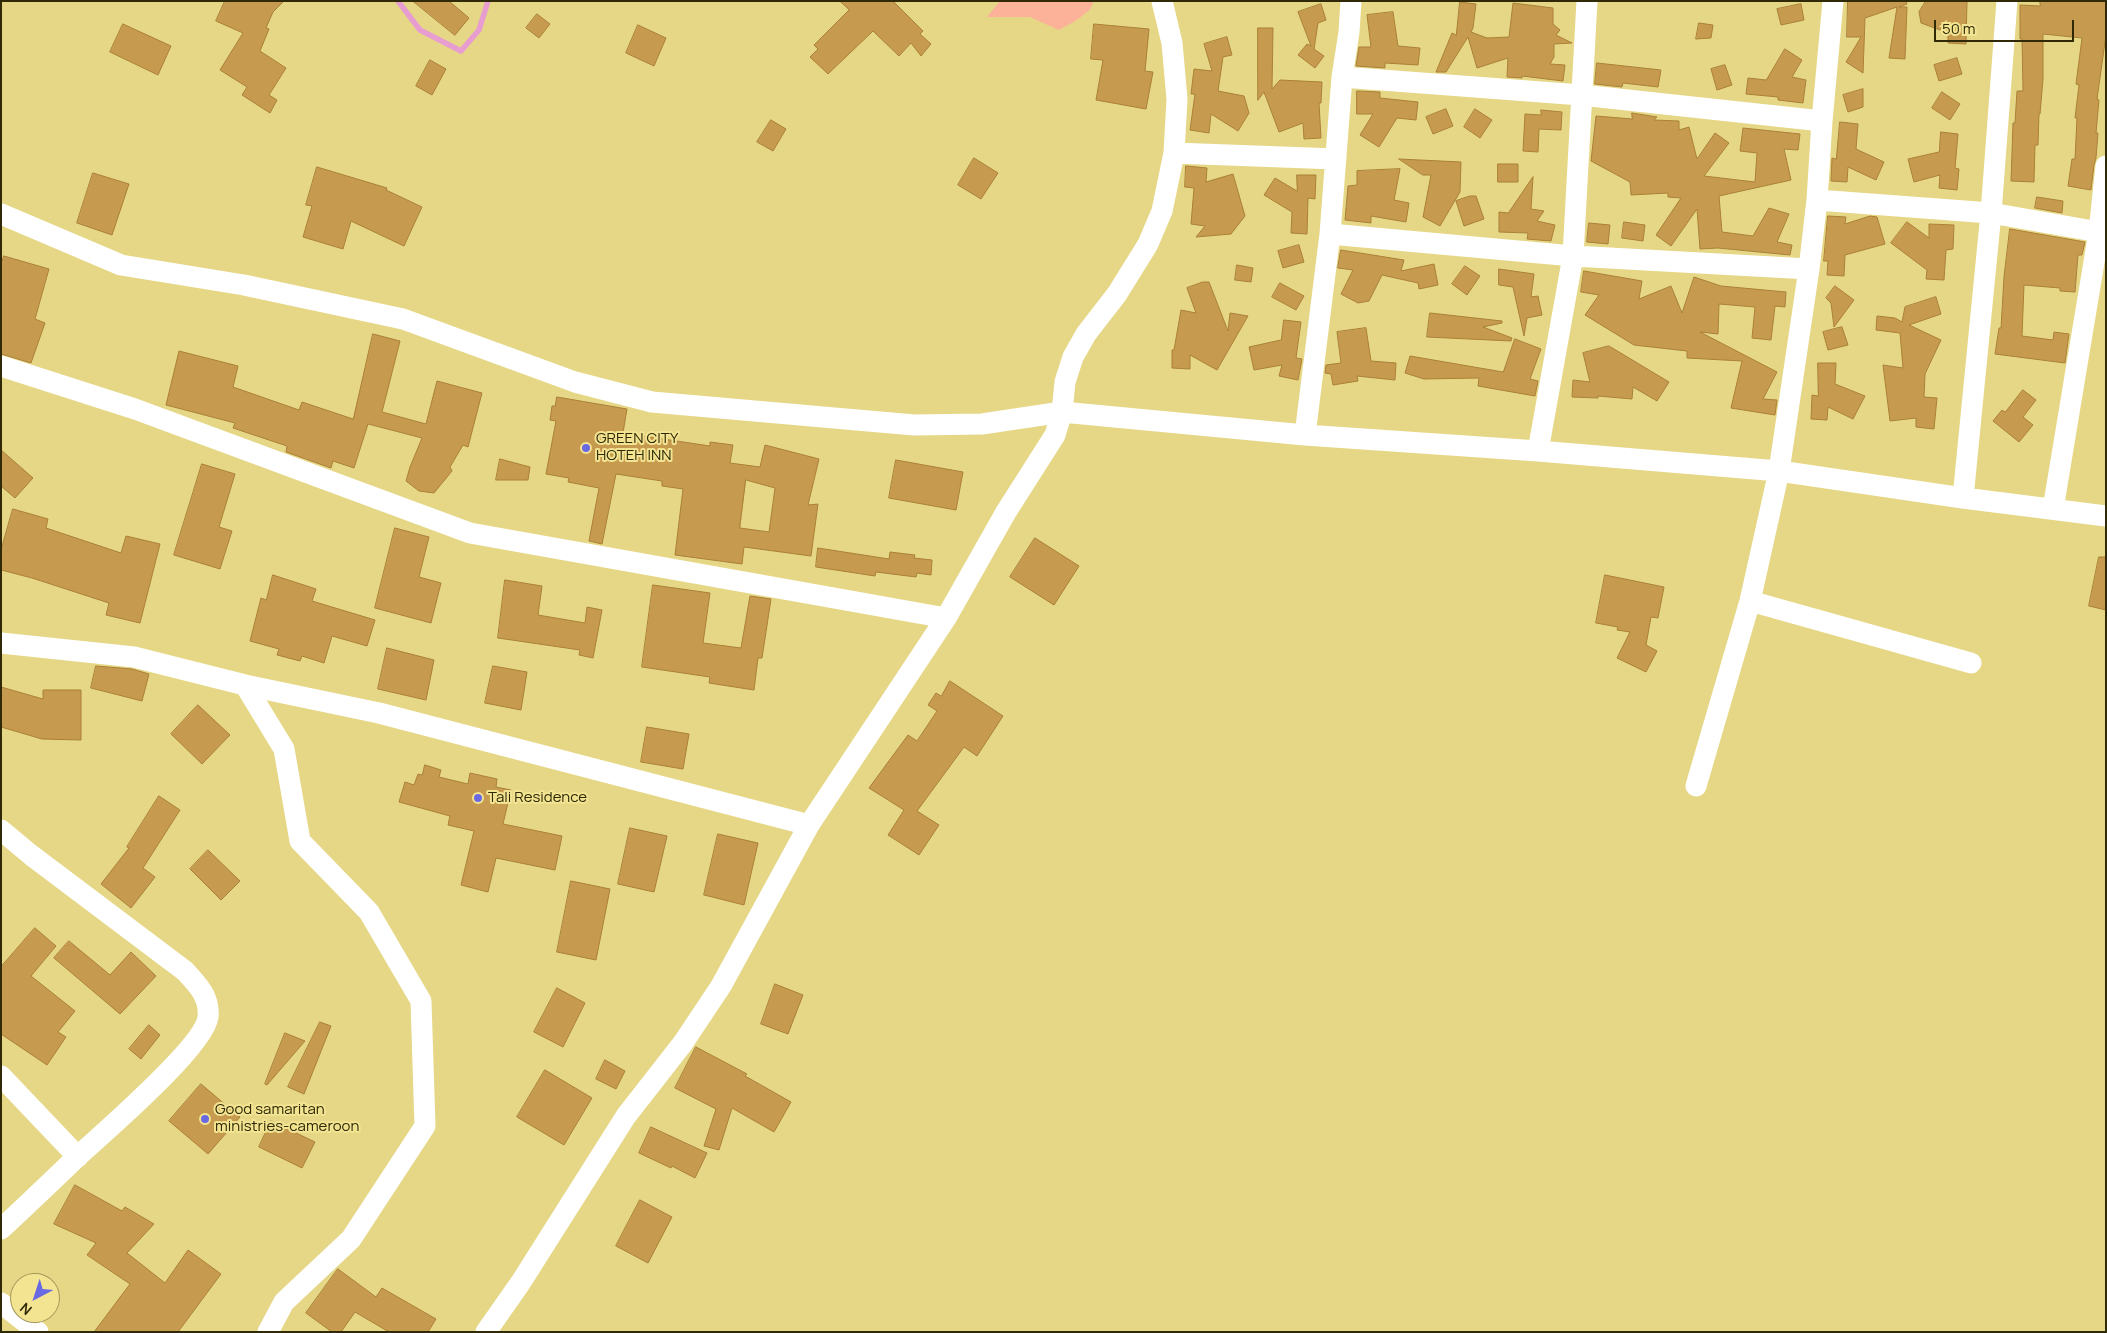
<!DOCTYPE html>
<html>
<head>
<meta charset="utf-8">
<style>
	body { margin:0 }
	#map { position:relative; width:2107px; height:1333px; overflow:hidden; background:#e6d786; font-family:Manrope,sans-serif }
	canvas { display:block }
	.frame { position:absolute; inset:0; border:2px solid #2f2906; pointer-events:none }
	.north { position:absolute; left:10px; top:1273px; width:50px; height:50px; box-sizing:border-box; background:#f3e492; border:1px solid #a5995a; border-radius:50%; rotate:220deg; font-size:14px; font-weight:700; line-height:20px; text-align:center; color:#2f2906 }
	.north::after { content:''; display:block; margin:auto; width:18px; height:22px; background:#6969e3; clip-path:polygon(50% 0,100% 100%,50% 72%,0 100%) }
	.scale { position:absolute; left:1934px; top:20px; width:140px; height:22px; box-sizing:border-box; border:2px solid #2f2906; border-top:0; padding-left:6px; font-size:15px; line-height:18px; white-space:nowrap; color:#2f2906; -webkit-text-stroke:4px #f3e492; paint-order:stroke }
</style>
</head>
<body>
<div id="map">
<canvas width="2107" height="1333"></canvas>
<div class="frame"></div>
<div class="north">N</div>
<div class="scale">50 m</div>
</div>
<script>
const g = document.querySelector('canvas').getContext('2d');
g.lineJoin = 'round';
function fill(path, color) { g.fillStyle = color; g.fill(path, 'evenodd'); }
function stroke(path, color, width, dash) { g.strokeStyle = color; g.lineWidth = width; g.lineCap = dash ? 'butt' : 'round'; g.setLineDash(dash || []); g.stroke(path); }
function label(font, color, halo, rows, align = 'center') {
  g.font = font + ' Manrope,sans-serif'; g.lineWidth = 4; g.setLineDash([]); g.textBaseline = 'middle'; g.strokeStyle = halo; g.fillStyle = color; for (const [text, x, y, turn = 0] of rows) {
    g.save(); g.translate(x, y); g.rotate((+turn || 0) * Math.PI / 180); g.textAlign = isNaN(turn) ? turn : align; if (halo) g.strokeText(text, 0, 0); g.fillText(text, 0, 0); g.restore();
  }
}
fill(new Path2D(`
	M1000 1H1094L1089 11C1084 13 1083 16 1078 19 1073 23 1065 26 1059 30L1030 17H987Z`), '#fcb199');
stroke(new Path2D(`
	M398 1 420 30 461 51 479 30 488 1`), '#e79dcf', 5.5);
const building = new Path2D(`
	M225 1H284L273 12 266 28 269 29 260 51 286 68 269 95 277 100 270 113 242 95 247 87 220 70 243 33 216 21Z
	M413 1H449L469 18 455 35Z
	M840 1H893L923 31 920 34 931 44 921 56 911 43 899 56 873 31 828 74 810 57 818 49 814 45 849 10Z
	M1848 1H1906L1907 4 1899 7H1907L1905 59 1889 58 1897 7 1865 18 1863 73 1846 62 1861 37H1847Z
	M1926 1H1967L1966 44 1948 43V33L1921 23 1919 12Z
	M2040 1H2106V35L2097 99 2099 100 2096 133H2098L2096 158 2094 165 2091 190 2068 186 2072 159H2075L2077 118H2075L2079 85 2076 84 2082 38 2043 34V79L2040 114H2039L2038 145H2035L2034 182 2011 181 2013 123H2015L2017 91H2023L2022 39H2020V5L2040 6Z
	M1460 2 1476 4 1473 28 1471 32 1487 38 1509 37 1513 3 1553 8V24L1560 30 1556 35 1572 43 1554 44V57L1550 64 1565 65 1563 81 1522 76V78L1507 77 1508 58 1477 68 1468 37 1446 72H1436L1452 33 1456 35Z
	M1321 4 1326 20 1318 23 1314 49 1324 56 1315 68 1298 55 1307 44 1311 46 1298 12Z
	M1801 4 1804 20 1781 25 1777 9Z
	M1393 12 1398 46 1420 48 1418 65 1385 63V68L1356 66 1359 47H1371L1367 15Z
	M537 14 550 24 539 38 526 28Z
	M1699 23 1713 25 1711 38 1696 39Z
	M123 24 171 46 158 75 110 52Z
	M1094 24 1149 29 1145 71 1153 72 1146 109 1096 100 1103 60 1091 59Z
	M638 25 666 38 654 66 626 53Z
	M1258 28H1273L1272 89 1280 80 1322 82 1321 103H1319L1321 138 1304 139 1303 123 1279 132 1264 92 1258 100Z
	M1227 37 1232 55 1223 57 1218 91 1244 96 1249 113 1238 131 1211 114 1209 133 1190 130 1195 94H1191L1194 69 1212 71 1204 44Z
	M1785 49 1802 60 1792 77 1806 80 1803 103 1778 100V97L1746 94 1748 78 1766 80Z
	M1957 58 1962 74 1939 81 1934 65Z
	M430 60 446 69 432 95 416 86Z
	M1597 63 1661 70 1658 87 1623 83 1622 87 1595 84Z
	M1725 65 1732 85 1717 90 1711 69Z
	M1863 89V107L1848 112 1843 95Z
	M1357 91 1380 92V98L1418 102 1416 120 1397 118 1379 147 1360 135 1373 114H1357Z
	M1942 92 1960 104 1950 120 1932 108Z
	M1446 109 1453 126 1433 134 1426 117Z
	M1475 109 1492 120 1480 138 1464 127Z
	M1541 110 1562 112 1561 130 1539 129 1538 152 1523 151 1525 114 1541 115Z
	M1632 113 1657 117 1654 120 1679 121V130L1689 127 1697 159 1715 133 1729 143 1704 176 1755 182 1757 153 1740 151 1743 128 1800 134 1798 150 1784 149 1791 180 1719 196 1722 232 1753 236 1769 208 1789 214 1777 242 1792 245 1790 255 1718 248 1700 249 1697 209 1671 246 1656 235 1681 198 1668 197V193L1631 195 1630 182 1591 161 1596 116 1632 119Z
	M771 120 786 129 773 151 757 142Z
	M1840 122 1858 124 1856 149 1884 162 1876 180 1848 167 1847 182 1831 181 1832 158 1836 159Z
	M1941 132 1958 134 1955 168 1959 169 1957 190 1939 188 1940 175 1914 182 1908 159 1939 152Z
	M974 158 998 173 981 199 958 185Z
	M1399 159 1461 162 1460 192 1440 226 1423 217 1431 175H1423Z
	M1498 164H1518V182H1498Z
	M1186 166 1207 168 1206 182 1233 174 1245 216 1231 234 1196 237 1205 226 1191 224 1194 188 1185 187Z
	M317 167 387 188 386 190 422 207 404 246 351 221 343 249 303 237 312 206 306 205Z
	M1400 169 1394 200 1409 203 1406 222 1371 216V223L1345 220 1348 186 1357 185V171Z
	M93 173 129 184 112 235 77 223Z
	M1297 175H1316L1315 199 1308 198 1307 234 1291 233 1292 212 1264 195 1275 178 1297 191Z
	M1533 177 1531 209 1544 211 1537 221 1555 225 1551 241 1527 239 1528 233 1499 232V212L1508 213Z
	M1470 196H1476L1484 219 1464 226 1456 201Z
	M2037 197 2063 201 2062 213 2035 208Z
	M1828 216 1846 217 1845 224 1870 216 1877 217 1885 244 1845 255 1844 276 1827 275 1828 261H1824Z
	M1624 222 1645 225 1643 241 1622 238Z
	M1907 222 1929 238V224L1954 225 1953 249 1946 250 1944 280 1926 279 1927 270 1891 243Z
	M1589 223 1610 225 1608 244 1587 242Z
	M2010 229 2085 242 2082 255H2078L2075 292 2060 291V288L2024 285 2022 336 2053 340 2054 332 2069 334 2065 363 1995 354 1999 328H2001L2004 277Z
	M1299 245 1304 262 1283 268 1278 251Z
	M1341 250 1404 260 1401 271 1434 264 1438 285 1419 289 1418 283 1382 275 1369 301 1358 303 1341 294 1353 270 1338 268Z
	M4 256 49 269 35 319 45 323 31 363 1 354V265Z
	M1237 265 1253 268 1251 282 1235 280Z
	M1465 266 1480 276 1467 295 1452 284Z
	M1499 269 1534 274 1531 297 1538 296 1542 315 1527 318 1524 336 1513 287 1499 285Z
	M1584 271 1642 281 1639 299 1671 286 1682 313 1694 277 1721 286 1786 292 1785 307 1775 306 1771 340 1752 338 1755 307 1719 304 1718 334 1700 332 1777 372 1763 399 1777 400 1775 415 1731 408 1742 361 1687 358V351L1634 345 1585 315 1599 295 1581 292Z
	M1203 282H1209L1228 331 1230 313 1248 316 1217 370 1190 355V369L1172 368V350H1174L1181 310 1196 313 1187 288Z
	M1280 283 1304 296 1296 310 1272 297Z
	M1835 286 1854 300 1834 327 1831 303 1826 298Z
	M1936 297 1941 314 1909 325 1941 340 1925 374 1924 397 1937 398 1934 429 1916 427V418L1890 421 1883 365 1903 368 1900 333 1876 330 1877 316 1895 318 1902 322 1905 307Z
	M1430 313 1502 321V323L1483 327 1512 338 1511 341 1427 337Z
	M1284 320 1301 322 1296 358 1302 359 1298 380 1279 376 1282 365 1254 370 1249 347 1281 340Z
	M1842 327 1848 345 1828 350 1823 332Z
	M1366 328 1371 361 1396 363 1395 380 1357 376 1358 381 1333 385 1331 374 1325 373 1326 365 1341 363 1337 332Z
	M373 334 400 341 382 412 426 424 437 381 482 393 468 447 463 445 450 467 452 471 434 493 419 491 406 481 410 467 422 438 368 424 354 468 333 461 331 468 286 452 287 446 233 428 235 423 166 405 179 351 238 366 233 387 299 410 302 402 353 419Z
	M1515 339 1541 349 1530 379 1538 381 1535 396 1478 386 1479 378 1424 379 1405 373 1410 356 1503 372Z
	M1609 346 1669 382 1657 401 1633 387 1632 399 1598 396V398L1572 397 1573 380 1590 382 1583 353Z
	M1818 363H1836L1835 384 1865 396 1853 419 1828 407 1827 420 1811 419 1812 395 1818 396Z
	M2023 390 2036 400 2023 417 2033 425 2019 442 1993 421 2002 410 2005 412Z
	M557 397 627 409 623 433 710 446V442L733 445 730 463 760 467 765 445 819 459 808 505 818 504 811 556 744 547 742 564 675 555 683 489 662 486V481L616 474 602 544 589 541 599 488 568 482 569 478 546 474 556 421 550 420 552 406H555ZM746 480 775 488 769 532 740 528Z
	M1 450 33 478 15 498 1 486Z
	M500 459 530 467 528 480H496Z
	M896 460 963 472 956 510 889 498Z
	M202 464 235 474 219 527 232 531 220 569 174 555Z
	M13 509 48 519 46 528 121 553 126 536 160 544 140 623 106 615 109 603 32 578 1 570V550Z
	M395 528 429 537 419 577 441 583 431 623 375 608Z
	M1035 538 1079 566 1054 605 1010 577Z
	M818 548 889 559 890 552 915 555 914 558 932 560 931 575 917 573 916 577 876 572 875 576 816 567Z
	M2099 557H2106V610L2089 606Z
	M273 575 316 589 312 601 375 620 367 646 332 636 324 663 302 656 300 661 277 655 279 649 250 641 261 598 266 600Z
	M1605 575 1664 587 1658 618 1651 617 1646 645 1657 651 1646 672 1617 658 1630 632 1617 630 1618 627 1596 623Z
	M505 580 542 586 538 615 585 623 587 607 602 610 593 658 579 655 580 650 498 638Z
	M653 585 710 593 703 643 741 648 750 596 771 599 762 658H758L754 690 709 683 710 677 642 667Z
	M387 648 434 660 426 700 378 689Z
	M96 666 132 669 149 674 142 701 91 688Z
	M493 666 527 672 521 710 485 703Z
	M950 681 1003 716 977 756 964 747 917 811 939 825 919 855 888 835 904 810 869 788 908 735 917 741 937 711 928 705 936 693 941 696Z
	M1 687 43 699V690H81V740L42 739 1 727Z
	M198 705 230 735 202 764 171 734Z
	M647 727 689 734 683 769 641 762Z
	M425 765 441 770 439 777 468 784 470 773 497 779 496 787 511 790 503 824 562 836 555 870 496 858 488 892 461 885 474 831 448 825 450 816 399 802 405 782 414 785 418 774 422 775Z
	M159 796 180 810 143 868 155 877 131 908 101 884 129 848 127 847Z
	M630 828 667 836 654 892 618 884Z
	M718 834 758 843 744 905 704 895Z
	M208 850 240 881 221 900 190 869Z
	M571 881 610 889 596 960 557 952Z
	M35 928 56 946 31 976 75 1011 58 1032 66 1037 47 1065 1 1034V967Z
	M69 941 110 975 131 952 156 976 120 1014 54 958Z
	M775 984 803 995 788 1034 761 1024Z
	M557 988 585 1003 563 1047 534 1032Z
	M320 1022 331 1026 304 1094 288 1087Z
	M149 1025 160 1035 141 1059 129 1049Z
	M285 1033 305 1041 267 1085 265 1084Z
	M696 1047 747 1074 745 1076 791 1102 774 1132 732 1108 719 1150 704 1146 716 1109 675 1088Z
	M605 1060 625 1071 616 1089 596 1079Z
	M545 1070 592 1098 564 1145 517 1117Z
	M201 1084 240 1117 208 1154 169 1121Z
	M271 1121 315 1142 302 1168 259 1147Z
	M651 1127 707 1153 695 1178 672 1166 671 1168 639 1153Z
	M75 1185 122 1211 125 1207 154 1224 127 1253 165 1283 188 1250 221 1274 178 1332H94L130 1284 87 1255 96 1243 54 1224Z
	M640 1200 672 1217 648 1263 616 1246Z
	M338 1269 376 1297 382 1288 436 1319 428 1332H389L355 1312 341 1332H332L306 1313Z`);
fill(building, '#c79b4f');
stroke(building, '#a98037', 1);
stroke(new Path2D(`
	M1342 77 1581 95 1822 121
	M1174 153 1336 159
	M1817 200 1991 213 2099 232
	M1 214 121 265 244 285 403 319 575 382 652 402 914 425 982 424 1062 412 1305 435 1538 451 1779 471 1963 498 2106 516
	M1330 234 1573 256 1809 269
	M1 366 135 409 470 533 946 618
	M1305 435 1330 234 1342 77 1349 32 1351 1
	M1538 451 1573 256 1587 1
	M1963 498 1991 213 2007 1
	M2053 509 2099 232 2106 166
	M1750 601 1971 663
	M1 643 134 657 245 685 379 713 809 825
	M245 685 284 749 300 841 369 912 421 1001 425 1126 351 1239 284 1302 268 1332
	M1696 786 1750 601 1779 471 1809 269 1817 200 1822 121 1833 1
	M1 830 31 855 185 971C198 985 210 997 208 1017 205 1046 101 1135 76 1158 51 1182 26 1206 1 1229
	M1 1076 78 1157
	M1 1303 38 1332
	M486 1332 521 1282 626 1116 683 1043 721 986 809 825 946 618 1006 512 1055 435 1062 412 1065 382 1073 357 1086 334 1117 294 1148 244 1162 211 1174 153 1177 99 1172 43 1162 1`), '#fff', 21);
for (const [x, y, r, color] of [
	[586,448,5,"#6969e3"],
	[478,798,5,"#6969e3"],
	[205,1119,5,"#6969e3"]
]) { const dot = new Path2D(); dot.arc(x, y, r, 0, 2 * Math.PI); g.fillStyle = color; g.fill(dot); stroke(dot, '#f3e492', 2); }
label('15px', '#2f2906', '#f3e492', [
	["GREEN CITY",596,439],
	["HOTEH INN",596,456],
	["Tali Residence",488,798],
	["Good samaritan",215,1110],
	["ministries-cameroon",215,1127]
], 'left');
</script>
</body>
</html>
